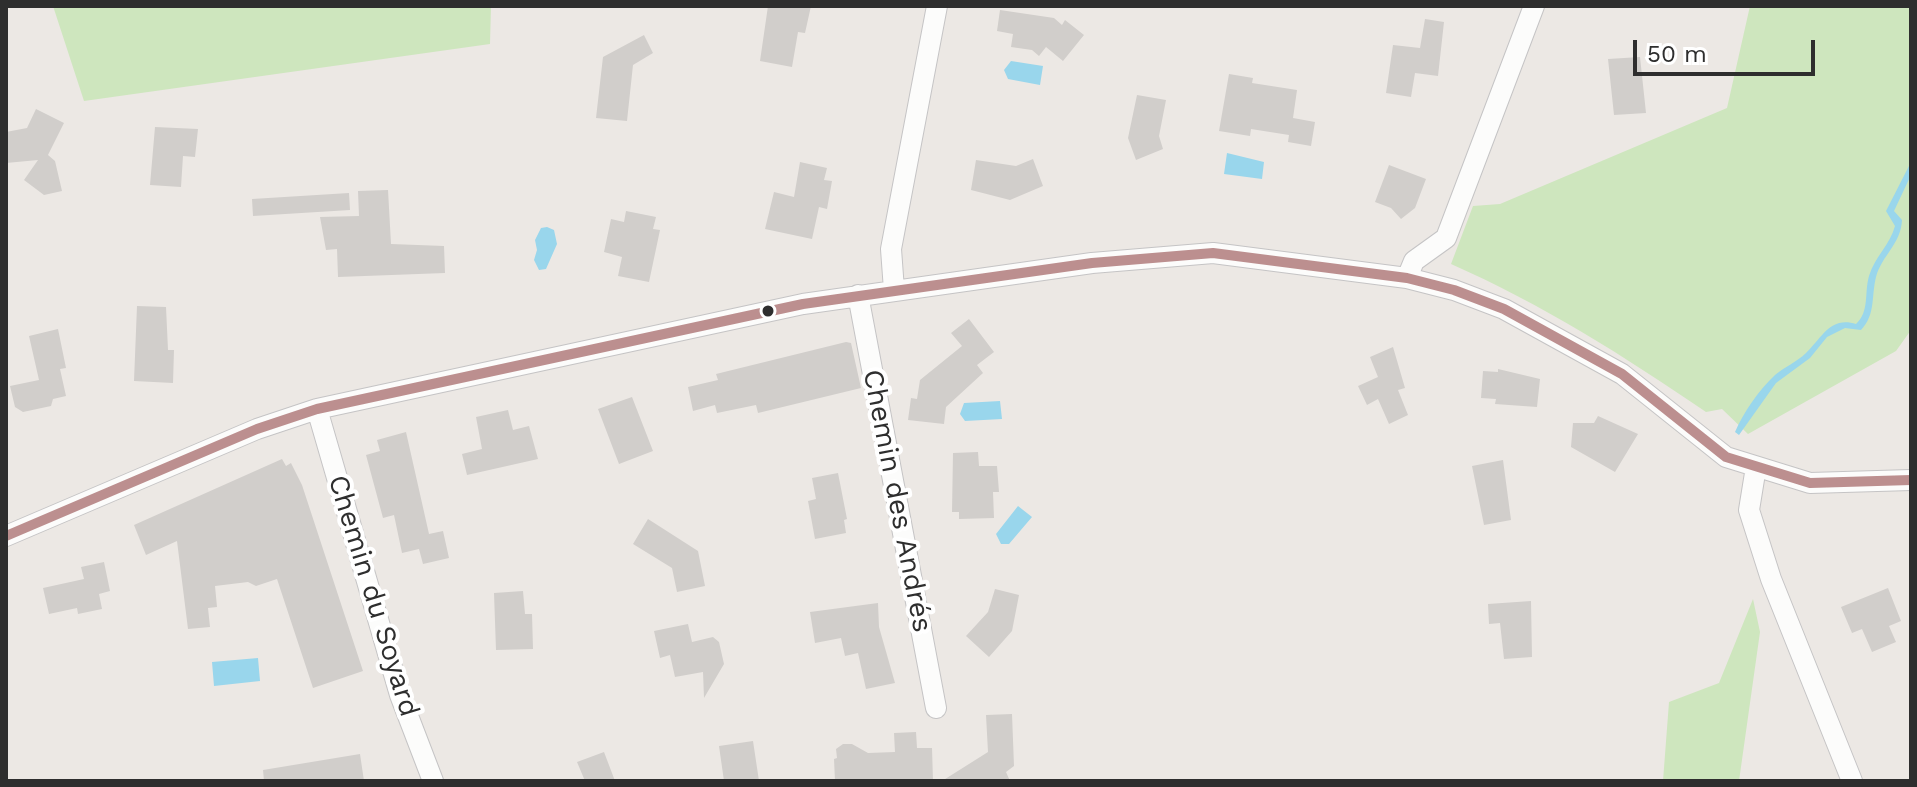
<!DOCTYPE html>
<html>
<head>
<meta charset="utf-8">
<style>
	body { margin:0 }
	#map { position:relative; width:1917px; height:787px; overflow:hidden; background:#ece8e4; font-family:"Work Sans",sans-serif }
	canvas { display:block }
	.frame { position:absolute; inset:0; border:8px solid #2e2e2e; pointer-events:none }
	.scale { position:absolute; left:1633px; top:40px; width:182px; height:36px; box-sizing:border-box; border:4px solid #2e2e2e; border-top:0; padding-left:10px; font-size:24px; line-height:28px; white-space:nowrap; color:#2e2e2e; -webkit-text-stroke:6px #fff; paint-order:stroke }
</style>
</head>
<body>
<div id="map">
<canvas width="1917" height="787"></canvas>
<div class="frame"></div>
<div class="scale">50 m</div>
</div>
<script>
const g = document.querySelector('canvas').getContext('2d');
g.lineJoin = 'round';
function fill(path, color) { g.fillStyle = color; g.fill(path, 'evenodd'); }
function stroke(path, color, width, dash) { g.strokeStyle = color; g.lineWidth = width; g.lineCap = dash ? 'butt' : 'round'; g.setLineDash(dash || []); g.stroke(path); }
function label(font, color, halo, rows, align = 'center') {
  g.font = font + ' "Work Sans",sans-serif'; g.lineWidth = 8; g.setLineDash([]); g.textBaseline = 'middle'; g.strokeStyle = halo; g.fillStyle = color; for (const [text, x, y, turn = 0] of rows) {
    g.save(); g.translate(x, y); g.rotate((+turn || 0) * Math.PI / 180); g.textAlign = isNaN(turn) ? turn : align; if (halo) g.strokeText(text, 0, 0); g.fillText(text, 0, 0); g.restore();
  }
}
fill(new Path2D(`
	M53 6H491L490 44 84 101Z
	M1750 6H1911V330L1896 351 1748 434 1722 409 1706 412C1624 356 1542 304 1451 264L1473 206 1500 204 1727 108Z
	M1753 599 1760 632 1739 781H1663L1669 702 1719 683Z`), '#cee6be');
fill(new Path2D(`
	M1011 61 1043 66 1040 85 1008 79 1004 70Z
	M1227 153 1264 162 1262 179 1224 174Z
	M1911 162V175L1894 211 1902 220C1901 244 1882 255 1876 277 1871 297 1876 314 1861 330L1845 328 1827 337 1810 358 1776 383 1739 435 1735 432C1743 413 1759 390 1775 375 1784 367 1797 362 1806 353 1822 338 1830 316 1856 324 1870 311 1864 293 1869 276 1875 256 1890 245 1895 226L1886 211Z
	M547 227 554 230 557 244 546 269 539 270 534 260 537 250 535 240 541 228Z
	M1000 401 1002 419 965 421 960 414 964 403Z
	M1018 506 1032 517 1009 544H1001L996 534Z
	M258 658 260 681 214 686 212 662Z`), '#99d6ec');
fill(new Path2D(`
	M768 6H811L805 33 798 32 792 67 760 61Z
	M1000 10 1054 18 1062 25 1065 20 1084 35 1063 61 1046 47 1039 56 1032 50 1011 47 1013 34 997 31Z
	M1425 19 1444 22 1438 76 1415 73 1411 97 1386 93 1393 45 1420 48Z
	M644 35 653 53 633 65 627 121 596 118 603 57Z
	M1640 57 1646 113 1614 115 1608 59Z
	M1229 74 1253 78 1252 83 1297 90 1293 118 1315 122 1311 146 1288 142 1289 135 1251 129 1250 136 1219 131Z
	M1137 95 1166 100 1159 136 1163 149 1136 160 1128 138Z
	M36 109 64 123 48 155 55 161 62 191 44 195 24 180 38 160 6 163V132L27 128Z
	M155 127 198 129 195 157 183 156 181 187 150 185Z
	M1033 159 1043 186 1010 200 971 190 976 160 1016 166Z
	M800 162 827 168 824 180 832 181 827 209 819 207 812 239 765 229 774 192 794 197Z
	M1389 165 1426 179 1415 208 1401 219 1391 208 1375 202Z
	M388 190 391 244 444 246 445 273 338 277 337 249 326 250 320 217 359 216 358 191Z
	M349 193 350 210 253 216 252 199Z
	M626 211 656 217 653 229 660 230 649 282 618 276 622 257 604 252 611 219 624 222Z
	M137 306 166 307 168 350H174L173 383 134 381Z
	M969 319 994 352 977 365 983 373 946 407 944 424 908 420 911 398 917 399 920 380 962 346 951 333Z
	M58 329 66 368 60 369 66 396 53 399 51 406 23 412 15 407 10 386 39 380 29 336Z
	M846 342 851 343 861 388 758 413 756 405 717 413 715 405 693 411 688 387 718 380 716 374Z
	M1393 347 1405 388 1398 390 1408 415 1389 424 1378 399 1367 405 1358 386 1378 377 1370 357Z
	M1498 369 1540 379 1537 407 1495 404 1496 399 1481 398 1483 371 1498 372Z
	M632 397 653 451 619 464 598 409Z
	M508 410 513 430 529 426 538 459 467 475 462 454 482 449 476 417Z
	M1598 416 1638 434 1615 472 1571 447 1573 423H1594Z
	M406 432 429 534 443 531 449 558 423 564 419 549 402 553 394 515 383 518 366 455 380 451 377 440Z
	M978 452 979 466H997L999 492H993L994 518 959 519V512H952L953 453Z
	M282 459 286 466 291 463 302 485 363 671 313 688 277 579 256 586 248 582 215 586 217 607 208 608 210 627 188 629 177 541 146 555 134 525Z
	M1503 460 1511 520 1484 525 1472 466Z
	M838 473 847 519 844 520 846 533 815 539 808 501 816 499 812 478Z
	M648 519 698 551 705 586 677 592 672 568 633 544Z
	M104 562 110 591 99 594 102 609 78 614 77 608 49 614 43 588 84 579 81 567Z
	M1888 588 1901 621 1889 626 1896 642 1872 652 1862 629 1852 633 1841 607Z
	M995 589 1019 595 1012 631 989 657 966 636 988 612Z
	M523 591 525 614H532L533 649 496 650 494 593Z
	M1531 601 1532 657 1504 659 1500 623 1489 624 1488 604Z
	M878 603 879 627 895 683 866 689 858 653 845 656 841 638 815 643 810 612Z
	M688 624 692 642 713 637 719 642 724 664 704 698 703 672 675 677 670 655 660 658 654 631Z
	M1012 714 1014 766 1006 772 1010 781H942L988 752 986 715Z
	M916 732 917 748H932L933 781H835L834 759 837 758 836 749 843 744H852L868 753 895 752 894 733Z
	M753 741 759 781H724L719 746Z
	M604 752 615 781H585L577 762Z
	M360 754 364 781H264L263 770Z`), '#d1cecb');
const minor = new Path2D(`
	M1407 278 1414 261 1446 238 1534 6
	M894 290 891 249 937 6
	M858 295 936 708
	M317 409 400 695 433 781
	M1756 467 1749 510 1771 579 1852 781
	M6 536 257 429 317 409 803 304 1092 263 1213 253 1407 278 1454 290 1504 309 1622 374 1726 457 1810 483 1911 480`);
stroke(minor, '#c5c4c5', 22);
stroke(minor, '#fcfcfb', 20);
stroke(new Path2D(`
	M6 536 257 429 317 409 803 304 1092 263 1213 253 1407 278 1454 290 1504 309 1622 374 1726 457 1810 483 1911 480`), '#bc8f8f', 10);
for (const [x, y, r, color] of [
	[768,311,7,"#2e2e2e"]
]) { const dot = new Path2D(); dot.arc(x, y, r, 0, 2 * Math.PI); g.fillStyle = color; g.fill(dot); stroke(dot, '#fff', 3); }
label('28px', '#2e2e2e', '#fff', [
	["Chemin des Andrés",897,501,79],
	["Chemin du Soyard",373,596,73]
]);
</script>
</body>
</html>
